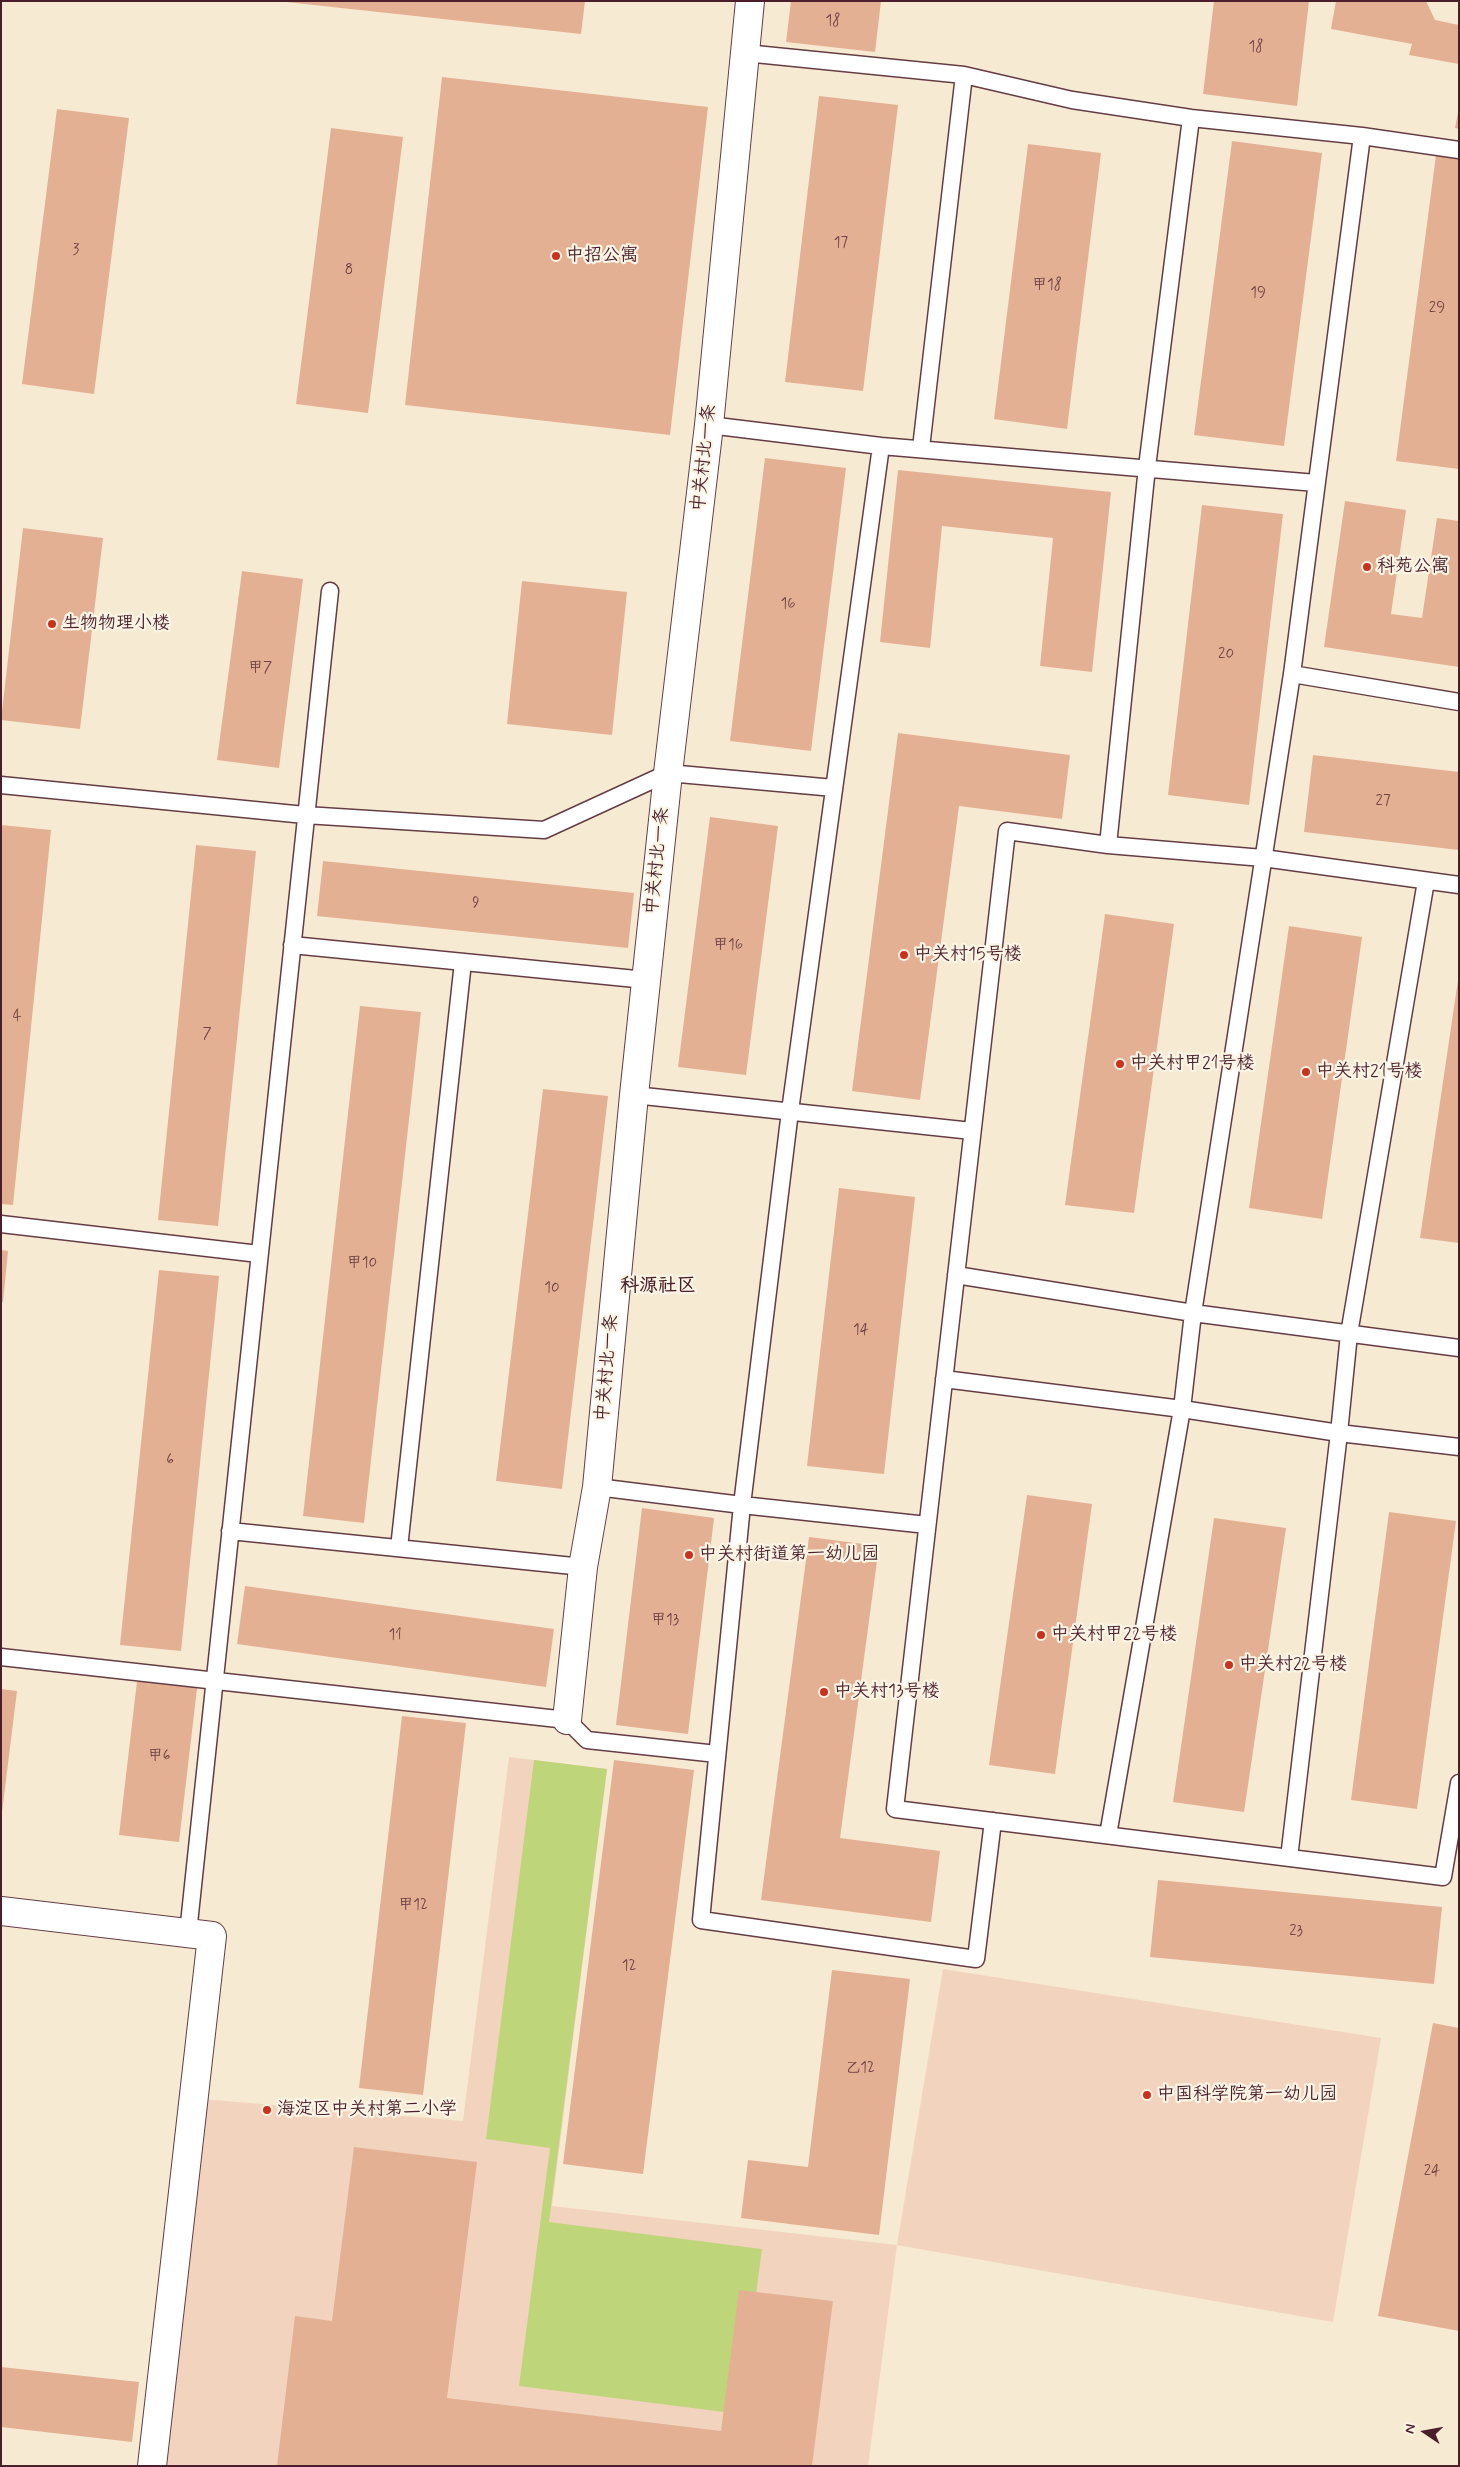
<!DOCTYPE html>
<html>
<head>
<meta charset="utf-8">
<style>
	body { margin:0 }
	#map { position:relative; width:1460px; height:2467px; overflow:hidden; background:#f7ead3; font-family:Mynerve,sans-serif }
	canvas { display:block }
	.frame { position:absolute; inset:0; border:2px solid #4a1f2b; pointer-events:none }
	.north { position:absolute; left:1400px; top:2407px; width:50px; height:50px; -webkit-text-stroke:4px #fcf5e5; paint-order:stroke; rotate:282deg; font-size:14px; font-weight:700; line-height:20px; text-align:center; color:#4a1f2b }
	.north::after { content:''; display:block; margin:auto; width:18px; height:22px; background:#4a1f2b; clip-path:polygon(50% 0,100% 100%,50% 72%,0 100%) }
</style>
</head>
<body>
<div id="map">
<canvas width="1460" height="2467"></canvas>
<div class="frame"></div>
<div class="north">N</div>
</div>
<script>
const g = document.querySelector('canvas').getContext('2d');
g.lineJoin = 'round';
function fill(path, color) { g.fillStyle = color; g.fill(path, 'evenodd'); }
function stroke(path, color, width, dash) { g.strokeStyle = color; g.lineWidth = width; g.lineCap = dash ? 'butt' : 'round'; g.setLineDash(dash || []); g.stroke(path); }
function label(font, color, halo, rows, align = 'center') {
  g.font = font + ' Mynerve,"LXGW WenKai TC",sans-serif'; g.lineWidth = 4.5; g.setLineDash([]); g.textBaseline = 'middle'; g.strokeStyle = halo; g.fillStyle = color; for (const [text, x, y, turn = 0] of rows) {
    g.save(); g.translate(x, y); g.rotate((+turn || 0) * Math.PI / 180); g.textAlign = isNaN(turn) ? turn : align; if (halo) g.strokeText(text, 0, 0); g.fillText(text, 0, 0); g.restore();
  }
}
fill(new Path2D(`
	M509 1757 607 1769 552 2206 897 2245 943 1969 1381 2038 1333 2322 897 2245 868 2466H158L202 2099 463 2121Z`), '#f2d4be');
fill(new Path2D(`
	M534 1760 607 1769 549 2222 762 2249 740 2414 519 2386 550 2148 486 2139Z`), '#bfd579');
fill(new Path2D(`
	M277 1H585L581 34Z
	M791 1H881L875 52 786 42Z
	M1214 1H1309L1297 106 1203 94Z
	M1336 1H1426L1435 20 1459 25V64L1409 55 1412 44 1331 29Z
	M442 77 708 107 670 435 405 405Z
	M819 96 898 105 863 391 785 382Z
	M57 109 129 118 94 394 22 384Z
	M1458 112H1459V129L1455 128Z
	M331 128 403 137 368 413 296 404Z
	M1232 141 1322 153 1284 446 1194 435Z
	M1028 144 1101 153 1067 429 994 419Z
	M1436 155 1459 158V469L1396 461Z
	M765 458 846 468 811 751 730 741Z
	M898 470 1111 492 1092 672 1040 666 1053 538 942 526 930 648 880 642Z
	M1345 501 1406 510 1391 614 1422 618 1437 518 1459 521V667L1324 647Z
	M1202 505 1283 514 1249 805 1168 795Z
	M23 528 103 538 80 729 1 720Z
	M242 571 303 579 279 768 217 760Z
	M522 581 627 592 612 735 507 724Z
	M898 733 1070 755 1062 819 959 806 920 1100 852 1091Z
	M1313 755 1459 772V850L1304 832Z
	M710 817 778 826 746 1075 678 1067Z
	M1 825 51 830 13 1205 1 1204Z
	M196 845 256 851 218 1226 158 1220Z
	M323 861 634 893 628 948 317 916Z
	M1105 914 1174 924 1134 1213 1065 1205Z
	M1289 926 1362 937 1322 1219 1249 1208Z
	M1458 980H1459V1243L1420 1238Z
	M360 1006 421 1012 364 1523 303 1516Z
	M543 1089 608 1096 562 1489 496 1481Z
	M839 1188 915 1197 884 1474 807 1466Z
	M1 1250 8 1251 3 1302H1Z
	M159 1270 219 1276 181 1651 120 1645Z
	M1027 1495 1092 1504 1055 1774 989 1765Z
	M642 1508 714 1518 688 1734 616 1725Z
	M1389 1512 1456 1521 1417 1809 1351 1800Z
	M1214 1518 1286 1528 1244 1812 1173 1802Z
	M809 1537 879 1546 840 1838 940 1851 931 1922 761 1900Z
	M245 1586 554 1629 546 1687 237 1644Z
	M138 1673 198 1680 179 1842 119 1835Z
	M1 1689 17 1691 2 1812H1Z
	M402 1716 466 1723 423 2095 359 2088Z
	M614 1760 694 1770 643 2174 563 2164Z
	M1158 1880 1442 1907 1434 1984 1150 1957Z
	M832 1970 910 1979 879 2235 741 2218 748 2160 808 2167Z
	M1433 2023 1459 2028V2331L1378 2316Z
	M354 2147 477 2162 447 2398 721 2431 739 2290 833 2301 812 2466H277L295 2316 332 2321Z
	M1 2367 139 2382 132 2442 1 2427Z`), '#e4b093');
const lane = new Path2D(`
	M745 53 964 75 1072 100 1191 118 1362 136 1459 150
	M709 425 881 446 1316 483
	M881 446 790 1111 742 1505 701 1920 976 1959 993 1821
	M921 448 964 75
	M1292 674 1459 702
	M1 785 305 815 544 830 668 773 834 788
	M1108 845 1147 467 1191 118
	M1459 885 1263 858 1108 845 1007 831 895 1809 1443 1877 1459 1783
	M292 945 646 980
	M634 1095 972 1131
	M1 1224 259 1254
	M956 1275 1193 1313 1459 1348
	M944 1379 1182 1409 1339 1433 1459 1447
	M597 1487 742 1505 927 1525
	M230 1531 583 1567
	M399 1548 463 962
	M1 1657 567 1720 587 1740 717 1754
	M1108 1835 1182 1409 1193 1313 1292 674 1362 136
	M1289 1858 1339 1433 1349 1334 1426 881
	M188 1933 330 591`);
const street = new Path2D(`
	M567 1720 583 1567 597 1487 634 1095 668 773 709 425 750 1
	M1 1911 212 1936 152 2466`);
stroke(lane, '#643d44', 19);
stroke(street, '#643d44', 30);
stroke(lane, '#fff', 16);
stroke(street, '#fff', 28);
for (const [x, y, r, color] of [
	[556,256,5,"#c8321e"],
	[1367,567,5,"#c8321e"],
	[52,624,5,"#c8321e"],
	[904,955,5,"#c8321e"],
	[1120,1064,5,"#c8321e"],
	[1306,1072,5,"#c8321e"],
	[689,1555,5,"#c8321e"],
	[1041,1635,5,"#c8321e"],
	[1229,1665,5,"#c8321e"],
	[824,1692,5,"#c8321e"],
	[1147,2095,5,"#c8321e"],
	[267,2110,5,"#c8321e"]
]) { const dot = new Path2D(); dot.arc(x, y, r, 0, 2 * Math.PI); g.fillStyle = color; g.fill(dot); stroke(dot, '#fcf5e5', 2); }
label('15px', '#704345', null, [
	["18",833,22],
	["18",1256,48],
	["17",841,244],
	["3",76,251],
	["8",349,271],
	["甲18",1047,286],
	["19",1258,294],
	["29",1437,309],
	["16",788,605],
	["20",1226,655],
	["甲7",260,669],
	["27",1383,802],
	["9",476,904],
	["甲16",728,946],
	["4",17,1017],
	["7",207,1035],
	["甲10",362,1264],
	["10",552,1289],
	["14",861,1331],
	["6",170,1461],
	["甲13",665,1621],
	["11",395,1636],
	["甲6",159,1757],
	["甲12",413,1906],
	["23",1296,1932],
	["12",629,1967],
	["乙12",860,2069],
	["24",1432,2172]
]);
label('18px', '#4a1f2b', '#fcf5e5', [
	["中招公寓",566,256],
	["科苑公寓",1377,567],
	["生物物理小楼",62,624],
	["中关村15号楼",914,955],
	["中关村甲21号楼",1130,1064],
	["中关村21号楼",1316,1072],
	["中关村街道第一幼儿园",699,1555],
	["中关村甲22号楼",1051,1635],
	["中关村22号楼",1239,1665],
	["中关村13号楼",834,1692],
	["中国科学院第一幼儿园",1157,2095],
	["海淀区中关村第二小学",277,2110]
], 'left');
label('18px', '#4a1f2b', '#fcf5e5', [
	["中关村北一条",705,458,-84],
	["中关村北一条",658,861,-84],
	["中关村北一条",608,1368,-85]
]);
label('bold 19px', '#4a1f2b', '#fcf5e5', [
	["科源社区",658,1287]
]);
</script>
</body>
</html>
